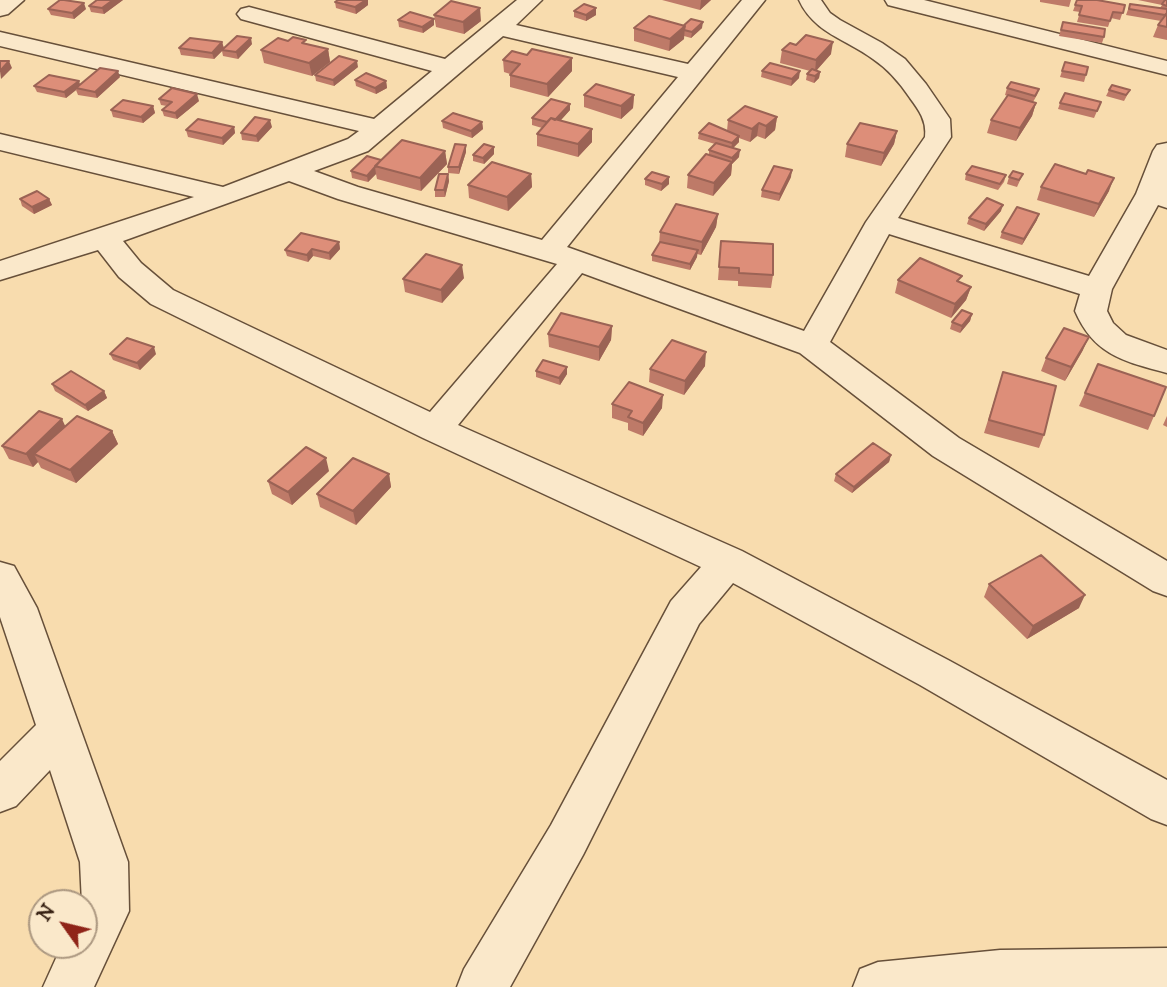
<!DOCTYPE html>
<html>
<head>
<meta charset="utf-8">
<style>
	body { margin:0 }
	#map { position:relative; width:1167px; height:987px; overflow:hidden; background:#f8dcae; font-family:"IM FELL DW Pica",serif }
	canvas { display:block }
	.north { position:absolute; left:28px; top:889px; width:70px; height:70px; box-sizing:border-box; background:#fae8ca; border:2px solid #ac9881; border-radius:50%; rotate:304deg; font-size:19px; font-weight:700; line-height:28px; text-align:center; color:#372113 }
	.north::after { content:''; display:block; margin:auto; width:24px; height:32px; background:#8f2418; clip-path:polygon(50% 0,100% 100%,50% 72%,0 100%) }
</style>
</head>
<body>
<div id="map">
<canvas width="1167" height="987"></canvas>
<div class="north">N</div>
</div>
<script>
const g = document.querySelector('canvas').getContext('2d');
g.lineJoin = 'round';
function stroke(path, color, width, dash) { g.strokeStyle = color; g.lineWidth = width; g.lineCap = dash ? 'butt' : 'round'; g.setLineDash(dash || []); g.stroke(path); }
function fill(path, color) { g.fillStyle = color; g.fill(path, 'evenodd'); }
const minor = new Path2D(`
	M0 0H24L8 14 0 16Z
	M517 0H542L516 25 688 64 742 0H765L567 247 804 331 866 222 925 137C927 121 919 110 910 98 900 83 888 69 873 59 846 39 814 33 799 0H821L830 13 840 20 882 43 905 59 926 84 950 119 951 137 898 218 1089 276 1136 194 1153 151 1157 145 1167 143V208L1158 205 1112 289 1107 311 1113 323 1126 335 1167 350V373C1123 361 1094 355 1075 311L1080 294 889 234 830 342 959 438 1167 561V596L1153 591 933 456 800 353 582 273 458 425 742 551 950 661 1167 780V825L1151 819 920 685 733 583 699 624 583 855 510 987H457L464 969 551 825 671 601 701 567 423 438 151 304 119 277 98 250 0 280V261L194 197 0 150V134L223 187 348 139 359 131 0 46V32L374 119 432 71 241 19 237 14 241 9 249 7 445 59ZM503 36 678 77 542 240 358 187 314 171 368 151ZM289 181 338 199 557 264 430 412 173 290 141 263 123 241Z
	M885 0H924L1167 61V75L888 5Z
	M0 562 14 566 37 608 128 862 129 911 94 987H43L62 945H84L80 862 50 770 16 806 0 812V761L36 725 0 617Z
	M1167 948V987H853L860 969 878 962 1000 950Z`);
stroke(minor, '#67503a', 3);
fill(minor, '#fae8ca');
fill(new Path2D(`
	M123 0 104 14 91 12 89 6Z
	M662 0H711L700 10Z
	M1040 0H1071L1069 7 1040 2Z
	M1077 0 1125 5 1120 20 1111 18 1108 27 1077 22 1080 12 1073 11Z
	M1138 0H1167V40L1153 37 1158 25 1161 21 1126 15 1130 4 1160 8 1162 5Z
	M335 2 368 5 356 14 336 8Z
	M48 9H86L74 19 51 15Z
	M574 11 596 15 586 21 574 17Z
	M434 15 481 21 464 34 436 27Z
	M434 19V25L423 33 399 27 398 20Z
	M1063 22 1104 37 1102 43 1059 36Z
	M683 26 702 28 691 38 684 36V39L669 51 634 41V28Z
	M288 41 306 44 328 49 330 62 312 76 264 63 261 50Z
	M222 42 224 48 252 44 238 59 223 56 222 51 214 59 181 55 179 48Z
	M782 50 831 54 816 71 820 72 819 78 814 83 806 80 807 74 810 71 780 63Z
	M527 55 572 58V71L548 97 510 87V74L504 72 503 60Z
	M1065 62 1086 75 1084 82 1060 77Z
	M358 67 334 86 316 81 315 75Z
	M762 71 799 78 791 86 761 77Z
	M120 77 97 98 78 95 76 90 66 98 37 92 34 86 80 85Z
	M355 80 386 81 387 88 376 94 356 86Z
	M1007 88 1039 89 1037 95 1033 102 1036 103 1032 116 1016 141 987 133 991 120 1008 96 1005 95Z
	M1109 90H1130L1124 101 1106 96Z
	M584 95H634L633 108 621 119 584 107Z
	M159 99 199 101 177 119 164 116 162 110 167 106 161 105Z
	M1101 102 1094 118 1058 109 1060 103Z
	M570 104V110L560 121 592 129V142L578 157 537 146V134L542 128 532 125V118Z
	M153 106 155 113 143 123 113 117 111 110Z
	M777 117 775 130 765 139 757 136 750 142 739 138V142L733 148 739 157 732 164 731 175 713 196 687 188 688 175 709 155V150L715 144 698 139 699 133 727 131 728 120Z
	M442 121 482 122 483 129 472 138 443 128Z
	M234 127 235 133 223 145 188 137 186 130Z
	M272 127 258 142 242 140 241 133Z
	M897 131 894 144 881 166 845 157 847 144Z
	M466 145V152L459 174 448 173V167Z
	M445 151 447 164 421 191 377 179 376 174 368 182 352 178 351 171 381 160Z
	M494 154 484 164 473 161V155Z
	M448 174 449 181 445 197H435V190Z
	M531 174 532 187 508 211 469 198 468 185Z
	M966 174 1006 175 1004 182 998 190 965 180Z
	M1023 174 1017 187 1007 184 1009 177Z
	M791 177 779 201 761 197 762 190Z
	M645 179 669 184 661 191 645 185Z
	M1041 187 1109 191 1094 217 1037 200Z
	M20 199H49L52 205 34 214 22 206Z
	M1001 211 984 231 967 224 969 218Z
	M718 214 716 227 701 255 697 254V257L690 270 652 261V255L659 244 660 232Z
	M1037 220 1022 245 1000 238 1002 232Z
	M721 241 773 275 771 288 738 286V281L718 280Z
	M339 242 340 249 330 260 313 256 308 262 287 256 285 250Z
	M464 278 442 303 405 292 403 279Z
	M898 280 960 283 971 287 966 300 951 318 895 293Z
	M972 314 970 321 960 333 950 329 952 322Z
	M612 326 611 340 599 361 549 347 548 334Z
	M1083 350 1065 381 1041 371 1046 358Z
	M110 354H156L140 370 113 360Z
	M1098 364 1154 416 1148 430 1079 406Z
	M705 366 684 395 649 382 650 369Z
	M536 371 567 374 560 385 536 377Z
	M1003 372 1044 435 1039 448 984 433Z
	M52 384 104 391 107 398 88 411 55 391Z
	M612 404 662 408 643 436 628 430V423L612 418Z
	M1167 416V427L1163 425Z
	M66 426 112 431 118 444 76 483 41 468 38 462 33 467 9 459 2 446Z
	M891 455 889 462 852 493 834 481 836 474Z
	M329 471 292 505 272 494 268 481Z
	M389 474 391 487 356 525 320 507 317 494Z
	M989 584 1079 608 1027 639 984 597Z`), '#be7a68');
fill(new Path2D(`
	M113 0H123L104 14 102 8Z
	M366 0H368V5L356 14 355 7Z
	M701 0H711L700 10Z
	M84 3 86 9 74 19 72 13Z
	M480 8 481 21 464 34 463 22Z
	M596 8V15L586 21V15Z
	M434 19V25L423 33 422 27Z
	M703 22 702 28 691 38 692 32Z
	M685 26 684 39 669 51 670 39Z
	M251 38 252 44 238 59 236 52Z
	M222 42 224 49 214 59 212 53Z
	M833 42 831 54 815 72 816 60Z
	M328 49 330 62 312 76 309 63Z
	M572 58V71L548 97 547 84Z
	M9 61 12 68 1 79 0 71Z
	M357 61 358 67 334 86 333 80Z
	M118 71 120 77 97 98 95 92Z
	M800 71 799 78 791 86 792 79Z
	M820 72 819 78 814 83 815 76Z
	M79 81 81 87 76 88V90L66 98 64 92Z
	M386 81 387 88 376 94 375 88Z
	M197 94 199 101 177 119 175 113Z
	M634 95 633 108 621 119V106Z
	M1036 103 1032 116 1016 141 1020 128Z
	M570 104V110L552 130V124Z
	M153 106 155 113 143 123 141 117Z
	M777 117 775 130 765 139 766 126Z
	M270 120 272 127 258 142 256 136Z
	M482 122 483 129 472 138 471 131Z
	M759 123 757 136 750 142 752 129Z
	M234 127 235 133 223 145 222 138Z
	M592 129V142L578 157V144Z
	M897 131 894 144 881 166 884 153Z
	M739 136V142L731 150 732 143Z
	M466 145V152L459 174V167Z
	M494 147V154L484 164 483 158Z
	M740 150 739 157 732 164 731 175 713 196 714 183 732 162V158Z
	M445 151 447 164 421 191 420 178Z
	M375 167 376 174 368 182 367 176Z
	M792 170 791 177 779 201 780 194Z
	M448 174 449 181 445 197 444 190Z
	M531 174 532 187 508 211 507 197Z
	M669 177V184L661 191 662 184Z
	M1114 178 1109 191 1094 217 1099 204Z
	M49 199 52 205 34 214 32 207Z
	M1003 205 1001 211 984 231 986 224Z
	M718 214 716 227 701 255 702 242Z
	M1039 214 1037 220 1022 245 1024 239Z
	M339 242 340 249 330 260 329 253Z
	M312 249 313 256 308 262 307 255Z
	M698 250 697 257 690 270V264Z
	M462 265 464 278 442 303 441 290Z
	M971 287 966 300 951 318 955 304Z
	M972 314 970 321 960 333 962 326Z
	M612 326 611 340 599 361V347Z
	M1089 337 1083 350 1065 381 1071 367Z
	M154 347 156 354 140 370 137 363Z
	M706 352 705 366 684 395 685 381Z
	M567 367V374L560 385 559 378Z
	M104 391 107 398 88 411 85 405Z
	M663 395 662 408 643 436V423Z
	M62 419 68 432 34 454 38 462 33 467 26 454Z
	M112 431 118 444 76 483 70 470Z
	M891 455 889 462 852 493 854 487Z
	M326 458 329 471 292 505 288 492Z
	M389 474 391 487 356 525 353 511Z
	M1085 595 1079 608 1027 639 1033 626Z`), '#9b6355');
const building = new Path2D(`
	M60 0H64L84 3 72 13 48 9Z
	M97 0H113L102 8 89 6Z
	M338 0H366L355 7 335 2Z
	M1077 0H1097L1125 5 1123 13 1113 12 1110 21 1079 15 1082 6 1075 5Z
	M1165 0H1167V6L1162 4Z
	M451 1 480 8 463 22 434 15Z
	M584 4 596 8 586 15 574 11Z
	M1130 4 1167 9V13L1165 15 1129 9Z
	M410 12 434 19 422 27 398 20Z
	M1167 13V27L1158 25Z
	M649 16 685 26 670 39 634 28Z
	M691 19 703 22 692 32 684 30 685 26H683Z
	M1063 22 1105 29 1104 37 1061 30Z
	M806 35 833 42 816 60 782 50 790 43 796 45Z
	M237 36 251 38 236 52 222 50Z
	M293 37 306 40 302 43 328 49 309 63 261 50 278 38 288 41Z
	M190 38 222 42 212 53 179 48Z
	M532 49 572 58 547 84 510 75 520 64 503 60 512 51 527 55Z
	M339 56 357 61 333 80 315 75Z
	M0 61H9L0 71Z
	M1065 62 1088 67 1086 75 1062 71Z
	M770 63 800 71 792 79 762 71Z
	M100 68 118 71 95 92 76 88Z
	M812 69 820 72 815 76 807 74Z
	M366 73 386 81 375 88 355 80Z
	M49 75 79 81 64 92 34 86Z
	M1011 82 1039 89 1035 96 1007 88Z
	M596 84 634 95 621 106 584 95Z
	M1112 85 1130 90 1126 95 1109 90Z
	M172 88 197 94 175 113 162 110 172 102 159 99Z
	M1065 93 1101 102 1097 111 1060 103Z
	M1008 95 1036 103 1020 128 991 120Z
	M551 99 570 104 555 120 551 118 547 122 532 118Z
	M123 100 153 106 141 117 111 110Z
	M745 106 777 117 766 126 759 123 752 129 728 120Z
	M453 113 482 122 471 131 442 121Z
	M255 117 270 120 256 136 241 133Z
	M551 118 592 129 578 144 537 134Z
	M198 119 234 127 222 138 186 130Z
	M709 123 739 136 732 143 699 133Z
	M860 123 897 131 884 153 847 144Z
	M402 140 445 151 420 178 375 166Z
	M716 143 740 150 732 158 709 150Z
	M455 144 466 145 459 167H448Z
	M484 144 494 147 483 158 473 155Z
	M706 154 732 162 714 183 688 175Z
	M367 156 381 160 367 176 351 171Z
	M492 162 531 174 507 197 468 185Z
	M1055 164 1086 174 1088 170 1114 178 1099 204 1041 187Z
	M774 166 792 170 780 194 762 190Z
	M972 166 1006 175 1000 184 966 174Z
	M1013 171 1023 174 1019 180 1009 177Z
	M652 172 669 177 662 184 645 179Z
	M439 174H448L444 190H435Z
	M37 191 49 199 32 207 20 199Z
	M987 198 1003 205 986 224 969 218Z
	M676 204 718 214 702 242 660 232Z
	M1017 207 1039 214 1024 239 1002 232Z
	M301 233 339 242 329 253 312 249 307 255 285 250Z
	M721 241 773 244V275L739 273V268L719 267Z
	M660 242 698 250 690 264 652 255Z
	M426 254 462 265 441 290 403 279Z
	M920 258 962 276 957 281 971 287 955 304 898 280Z
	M962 310 972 314 962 326 952 322Z
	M561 313 612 326 599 347 548 334Z
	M1064 328 1089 337 1071 367 1046 358Z
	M127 338 154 347 137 363 110 354Z
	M672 340 706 352 685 381 650 369Z
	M543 360 567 367 559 378 536 371Z
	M1098 364 1166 387 1154 416 1085 393Z
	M71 371 104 391 85 405 52 384Z
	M1003 372 1056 386 1044 435 989 420Z
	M629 382 663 395 643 423 628 417 632 411 612 404Z
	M39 411 62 419 26 454 2 446Z
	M77 416 112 431 70 470 34 454Z
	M873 443 891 455 854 487 836 474Z
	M306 447 326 458 288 492 268 481Z
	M353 458 389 474 353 511 317 494Z
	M1041 555 1085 595 1033 626 989 584Z`);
fill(building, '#dd8e79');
stroke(building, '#9b6355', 2);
</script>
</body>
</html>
